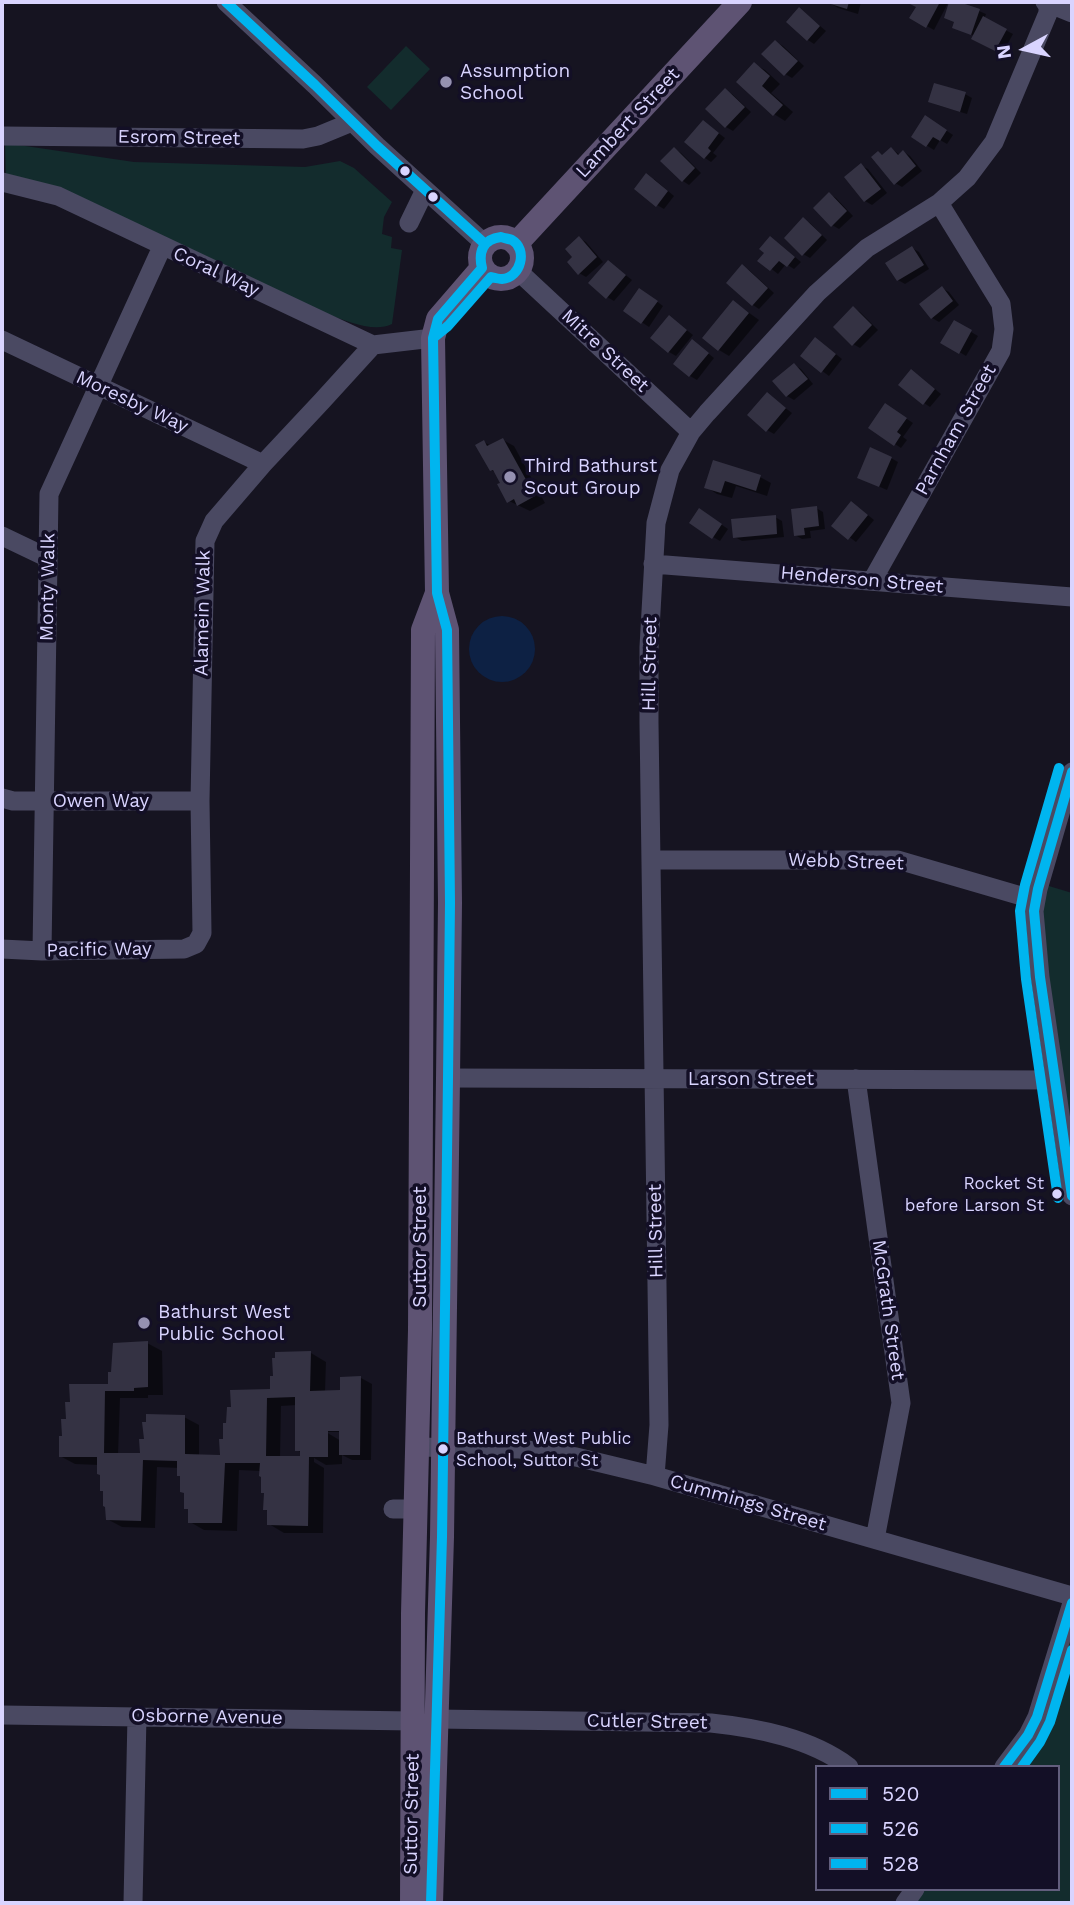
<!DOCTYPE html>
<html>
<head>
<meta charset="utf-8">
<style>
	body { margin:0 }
	#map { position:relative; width:1074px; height:1905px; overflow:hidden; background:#161421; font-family:"Work Sans",sans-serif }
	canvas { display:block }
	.frame { position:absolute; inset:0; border:4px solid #d9d4ff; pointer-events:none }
	.legend { position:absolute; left:815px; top:1765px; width:245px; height:126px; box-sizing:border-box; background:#130f26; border:2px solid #625e7d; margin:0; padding:9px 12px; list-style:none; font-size:21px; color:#d9d4ff }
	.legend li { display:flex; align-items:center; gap:14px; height:35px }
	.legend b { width:35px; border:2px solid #625e7d }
	.north { position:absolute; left:990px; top:14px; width:70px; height:70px; -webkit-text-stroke:5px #130f26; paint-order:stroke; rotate:262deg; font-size:19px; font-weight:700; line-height:28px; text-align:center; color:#d9d4ff }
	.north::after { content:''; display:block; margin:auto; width:24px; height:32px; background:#d9d4ff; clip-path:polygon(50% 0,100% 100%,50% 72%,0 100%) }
</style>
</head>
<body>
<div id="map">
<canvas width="1074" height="1905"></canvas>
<div class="frame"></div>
<ul class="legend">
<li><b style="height:9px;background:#00b5ef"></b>520</li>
<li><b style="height:9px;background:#00b5ef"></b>526</li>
<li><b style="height:9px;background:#00b5ef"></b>528</li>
</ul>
<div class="north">N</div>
</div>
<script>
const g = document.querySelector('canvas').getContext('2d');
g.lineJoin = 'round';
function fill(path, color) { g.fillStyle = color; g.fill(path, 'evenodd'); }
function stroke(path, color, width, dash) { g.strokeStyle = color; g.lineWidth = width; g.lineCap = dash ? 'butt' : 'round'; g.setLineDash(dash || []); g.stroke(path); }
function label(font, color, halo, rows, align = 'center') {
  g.font = font + ' "Work Sans",sans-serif'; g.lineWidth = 7; g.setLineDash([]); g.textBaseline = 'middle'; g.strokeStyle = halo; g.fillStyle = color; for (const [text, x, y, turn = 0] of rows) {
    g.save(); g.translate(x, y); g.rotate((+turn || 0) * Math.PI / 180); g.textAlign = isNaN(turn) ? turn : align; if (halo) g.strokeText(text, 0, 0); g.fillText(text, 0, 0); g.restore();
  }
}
fill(new Path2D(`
	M406 46 430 69 391 110 367 87Z
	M5 143 134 162 305 167 340 161 354 168 392 202 384 217 382 234 392 237 391 248 402 250 392 324C374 333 347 321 329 315L6 183Z
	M1039 883 1072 893V1196Z
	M1072 1603V1903H905L915 1889H1058V1767H1004L1028 1735Z`), '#132c2d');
fill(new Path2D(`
	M469 649a33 33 0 1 1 66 0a33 33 0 1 1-66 0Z`), '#0d2144');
fill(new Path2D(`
	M828 2H861L858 14 838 8Z
	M910 2H953L979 11 986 14 984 19 1013 34 1002 54 973 39 975 36 954 28 956 22 950 4 948 3 934 30 912 18 918 6Z
	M800 9 826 31 814 44 808 40Z
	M776 42 783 46 804 66 792 78 785 74Z
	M754 64 765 70 780 84 771 93 793 112 785 121 774 114 738 82Z
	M725 91 732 94 751 112 733 131 726 127 708 109Z
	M965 94 972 98 967 114 937 105 930 102Z
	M926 117 953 135 947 144 940 140 934 150 913 137Z
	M704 122 725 138 713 153 717 156 711 162 705 158Z
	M674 149 681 153 701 173 689 185 683 181Z
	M892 149 900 155 904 152 910 156 922 171 902 187 895 183 878 153 884 156Z
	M862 166 868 169 887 193 872 205 865 201Z
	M654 179 674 196 664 209 657 205Z
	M829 194 836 198 853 216 839 229 832 225Z
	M803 220 810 223 827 240 810 258 803 254Z
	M579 238 586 242 603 262 586 277 579 273 574 257Z
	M777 242 801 262 794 269 786 264 778 274 760 260Z
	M912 248 919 252 929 269 905 284 898 280Z
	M609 262 632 280 614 301 607 297Z
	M743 267 749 270 774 293 759 309 753 305Z
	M942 288 949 292 959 305 939 322 932 318Z
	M647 294 663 306 649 327 625 311Z
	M734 302 759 320 729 356 719 350Z
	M853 308 860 312 878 330 860 348 853 344Z
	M670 317 693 335 676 356 669 352Z
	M954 322 978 336 966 356 943 342Z
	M822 343 842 359 829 376 802 356Z
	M699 346 714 358 697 380 690 376Z
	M794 365 801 369 813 384 794 400 787 396Z
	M918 375 941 394 930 407 924 403Z
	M767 394 792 413 774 434 767 430Z
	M892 409 913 423 903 437 907 440 901 448 895 444Z
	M503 440 514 446 545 503 530 511 509 501 496 473 491 470 484 442 491 446Z
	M891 458 898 462 887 490 866 481Z
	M714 463 760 477 771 483 767 496 736 486 732 498 717 494 706 487Z
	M858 507 874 520 856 542 833 525Z
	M816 508 823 512 825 529 810 531 811 538 802 539 795 535Z
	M706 514 728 529 720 541 713 537Z
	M775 517 782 521 784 537 742 541 735 537Z
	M147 1343 162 1351 163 1395H148V1398H120L118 1455H141L184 1417 199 1425V1456H221L225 1441 272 1390 277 1354 311 1353 326 1362 325 1392 342 1393V1379L361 1378 372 1384 371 1460H352L342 1455V1464L326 1465 314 1458V1462L324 1468 323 1533H284L269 1524V1512L265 1509V1494L261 1471 239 1470 237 1531 204 1530 190 1522 189 1510 179 1468 157 1467 155 1528 122 1527 107 1519 105 1491 99 1465 75 1464 60 1456 64 1437 68 1421 110 1386ZM297 1405V1450L302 1453V1457L280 1458 281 1406ZM326 1432H341V1441Z`), '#0007');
fill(new Path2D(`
	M824 2H849L847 9Z
	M906 2H940L926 28 909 18 916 7Z
	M949 2H959L980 9 971 35 952 28 954 22 944 18Z
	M799 7 820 26 807 41 786 22Z
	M983 16 1007 29 995 51 971 39Z
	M775 40 798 61 784 76 761 54Z
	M754 62 770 76 762 86 783 105 773 116 736 82Z
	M934 83 966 92 960 112 928 102Z
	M725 88 745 107 725 128 705 109Z
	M925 115 947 130 940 141 933 137 926 147 911 137Z
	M703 120 719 133 708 148 711 151 704 159 684 142Z
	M674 147 695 168 682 182 660 161Z
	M891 147 898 155 903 150 916 166 894 185 871 157 878 151 882 155Z
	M861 163 881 189 864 202 844 177Z
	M646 173 668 191 656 207 634 189Z
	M829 192 847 211 831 227 813 208Z
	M803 217 822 235 802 256 784 238Z
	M579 236 597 257 578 275 567 262 572 257 565 249Z
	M770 236 795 257 787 267 779 261 770 271 757 261 764 253 759 249Z
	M912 246 924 265 897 281 885 263Z
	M608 260 626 275 606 299 588 283Z
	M742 264 768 288 752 306 726 283Z
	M942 286 953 301 931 319 919 304Z
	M639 288 658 301 641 324 623 311Z
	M733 300 749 313 718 351 702 338Z
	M853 306 872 325 852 346 833 327Z
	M669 315 687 330 668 353 650 338Z
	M954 320 972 330 959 354 940 343Z
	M815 337 836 354 821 373 800 356Z
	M692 339 709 353 689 377 673 364Z
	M794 363 808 379 786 397 772 381Z
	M911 369 935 389 923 405 898 385Z
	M767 392 786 408 766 432 747 415Z
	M885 403 907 418 897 432 901 435 894 446 868 428Z
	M503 438 535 496 517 506 514 499 507 503 497 484 500 483 493 470 490 471 475 445 484 440 487 446Z
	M870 447 892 457 879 487 857 478Z
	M713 460 761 475 756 491 725 481 721 493 704 488Z
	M851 501 868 515 848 540 831 526Z
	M817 506 819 526 804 528 805 535 794 536 791 509Z
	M699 508 722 524 712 539 689 523Z
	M776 515 777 534 733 538 731 519Z
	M148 1341V1387L134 1388V1391H105L104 1453H140L139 1439H144L142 1422H146V1414L185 1415V1454L220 1455 219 1439H223V1423H226L227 1407H231L230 1390 270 1389V1376H273L272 1358H275V1352L311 1351 310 1391 340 1390V1377L361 1376 360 1455H339V1431H328V1457H309L308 1526 267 1525V1510H263L264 1493H261V1477L259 1476 260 1463H225L222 1523H188V1509H184V1493L180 1492V1476H177V1461L143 1460 141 1521 106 1520 105 1507 103 1506V1491H100V1475L97 1474V1457H59V1436H62L61 1419H66L65 1402H70L69 1384H108V1372H111L113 1343ZM295 1397V1451H300V1456H266L267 1398Z`), '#343243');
stroke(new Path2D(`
	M226 2 315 85 377 146 485 244
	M1045 2 1072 13
	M2 136 303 139 318 136 352 122
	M2 182 58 196 373 345 433 338
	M409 223 425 190
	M518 271 691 432
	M2 340 263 464
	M2 536 48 558
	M653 564 1072 597
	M872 581 1001 351 1004 329 1001 304 939 203
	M1072 772 1038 889 1034 911 1040 977 1072 1196
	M2 798 13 801H200
	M652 860H898L1035 900
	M2 949 42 951 184 949 196 944 202 933 200 801 205 541 214 521 263 464 322 401 373 345
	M42 951 49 494 162 247
	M448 1078 1055 1080
	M856 1079 901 1403 875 1539
	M417 1447 520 1449 576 1457 655 1476 1072 1596
	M655 1476 659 1425 649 723V647L656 523 670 470 691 432 707 413 817 293 867 248 939 203 967 178 994 142 1048 13V2
	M393 1509H416
	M2 1715 413 1721
	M437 1719 711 1723C758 1728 810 1738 849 1767
	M1004 1767 1028 1735 1037 1717 1072 1603
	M133 1903 137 1716
	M905 1903 915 1889`), '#4a4962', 19);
stroke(new Path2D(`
	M480 258a21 21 0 1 1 42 0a21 21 0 1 1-42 0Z
	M516 244 740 2
	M412 1903 413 1613 420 1330 423 630 437 593
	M431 1903 442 1537 448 1078 450 903 447 630 437 593 433 338 438 319 482 268`), '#5e5373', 24);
stroke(new Path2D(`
	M226 2 315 85 377 146 485 244
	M501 237C503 238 510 239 512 240 528 249 521 278 502 279 499 279 495 278 491 277L448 326 433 338 438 319 482 268C478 252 483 239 501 237Z
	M431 1903 442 1537 448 1078 450 903 447 630 437 593 433 338`), '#00b5ef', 10);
stroke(new Path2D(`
	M1072 772 1038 889 1034 911 1040 977 1072 1196
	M1004 1767 1028 1735 1037 1717 1072 1603`), '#00b5ef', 10);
stroke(new Path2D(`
	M1058 1198 1026 979 1020 911 1025 885 1059 768
	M1022 1767 1040 1742 1050 1722 1072 1650`), '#00b5ef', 10);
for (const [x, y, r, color] of [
	[446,82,7,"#9591b1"],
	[405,171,6,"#d9d4ff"],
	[433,197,6,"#d9d4ff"],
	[510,477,7,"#9591b1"],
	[1057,1194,6,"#d9d4ff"],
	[144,1323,7,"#9591b1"],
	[443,1449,6,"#d9d4ff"]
]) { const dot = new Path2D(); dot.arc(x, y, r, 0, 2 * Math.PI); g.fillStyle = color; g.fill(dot); stroke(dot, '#130f26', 2.5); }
label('17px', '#d9d4ff', '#130f26', [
	["Rocket St",1044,1184],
	["before Larson St",1044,1206],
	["Bathurst West Public",456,1439,"left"],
	["School, Suttor St",456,1461,"left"]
], 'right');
label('19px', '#d9d4ff', '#130f26', [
	["Assumption",460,71],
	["School",460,93],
	["Third Bathurst",524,466],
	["Scout Group",524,488],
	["Bathurst West",158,1312],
	["Public School",158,1334]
], 'left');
label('19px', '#d9d4ff', '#130f26', [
	["Lambert Street",628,123,-47],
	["Esrom Street",179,138,1],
	["Coral Way",216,272,25],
	["Mitre Street",605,351,43],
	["Moresby Way",132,402,25],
	["Parnham Street",956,430,-61],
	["Henderson Street",862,580,5],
	["Monty Walk",48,587,-89],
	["Alamein Walk",203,613,-89],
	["Hill Street",650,664,-89],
	["Owen Way",101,801],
	["Webb Street",846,862,2],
	["Pacific Way",99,950,-1],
	["Larson Street",751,1079],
	["Hill Street",656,1231,-91],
	["Suttor Street",420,1247,-90],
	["McGrath Street",888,1310,82],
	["Cummings Street",748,1503,16],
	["Osborne Avenue",207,1717,1],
	["Cutler Street",647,1722,1],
	["Suttor Street",412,1814,-89]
]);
</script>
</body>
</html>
